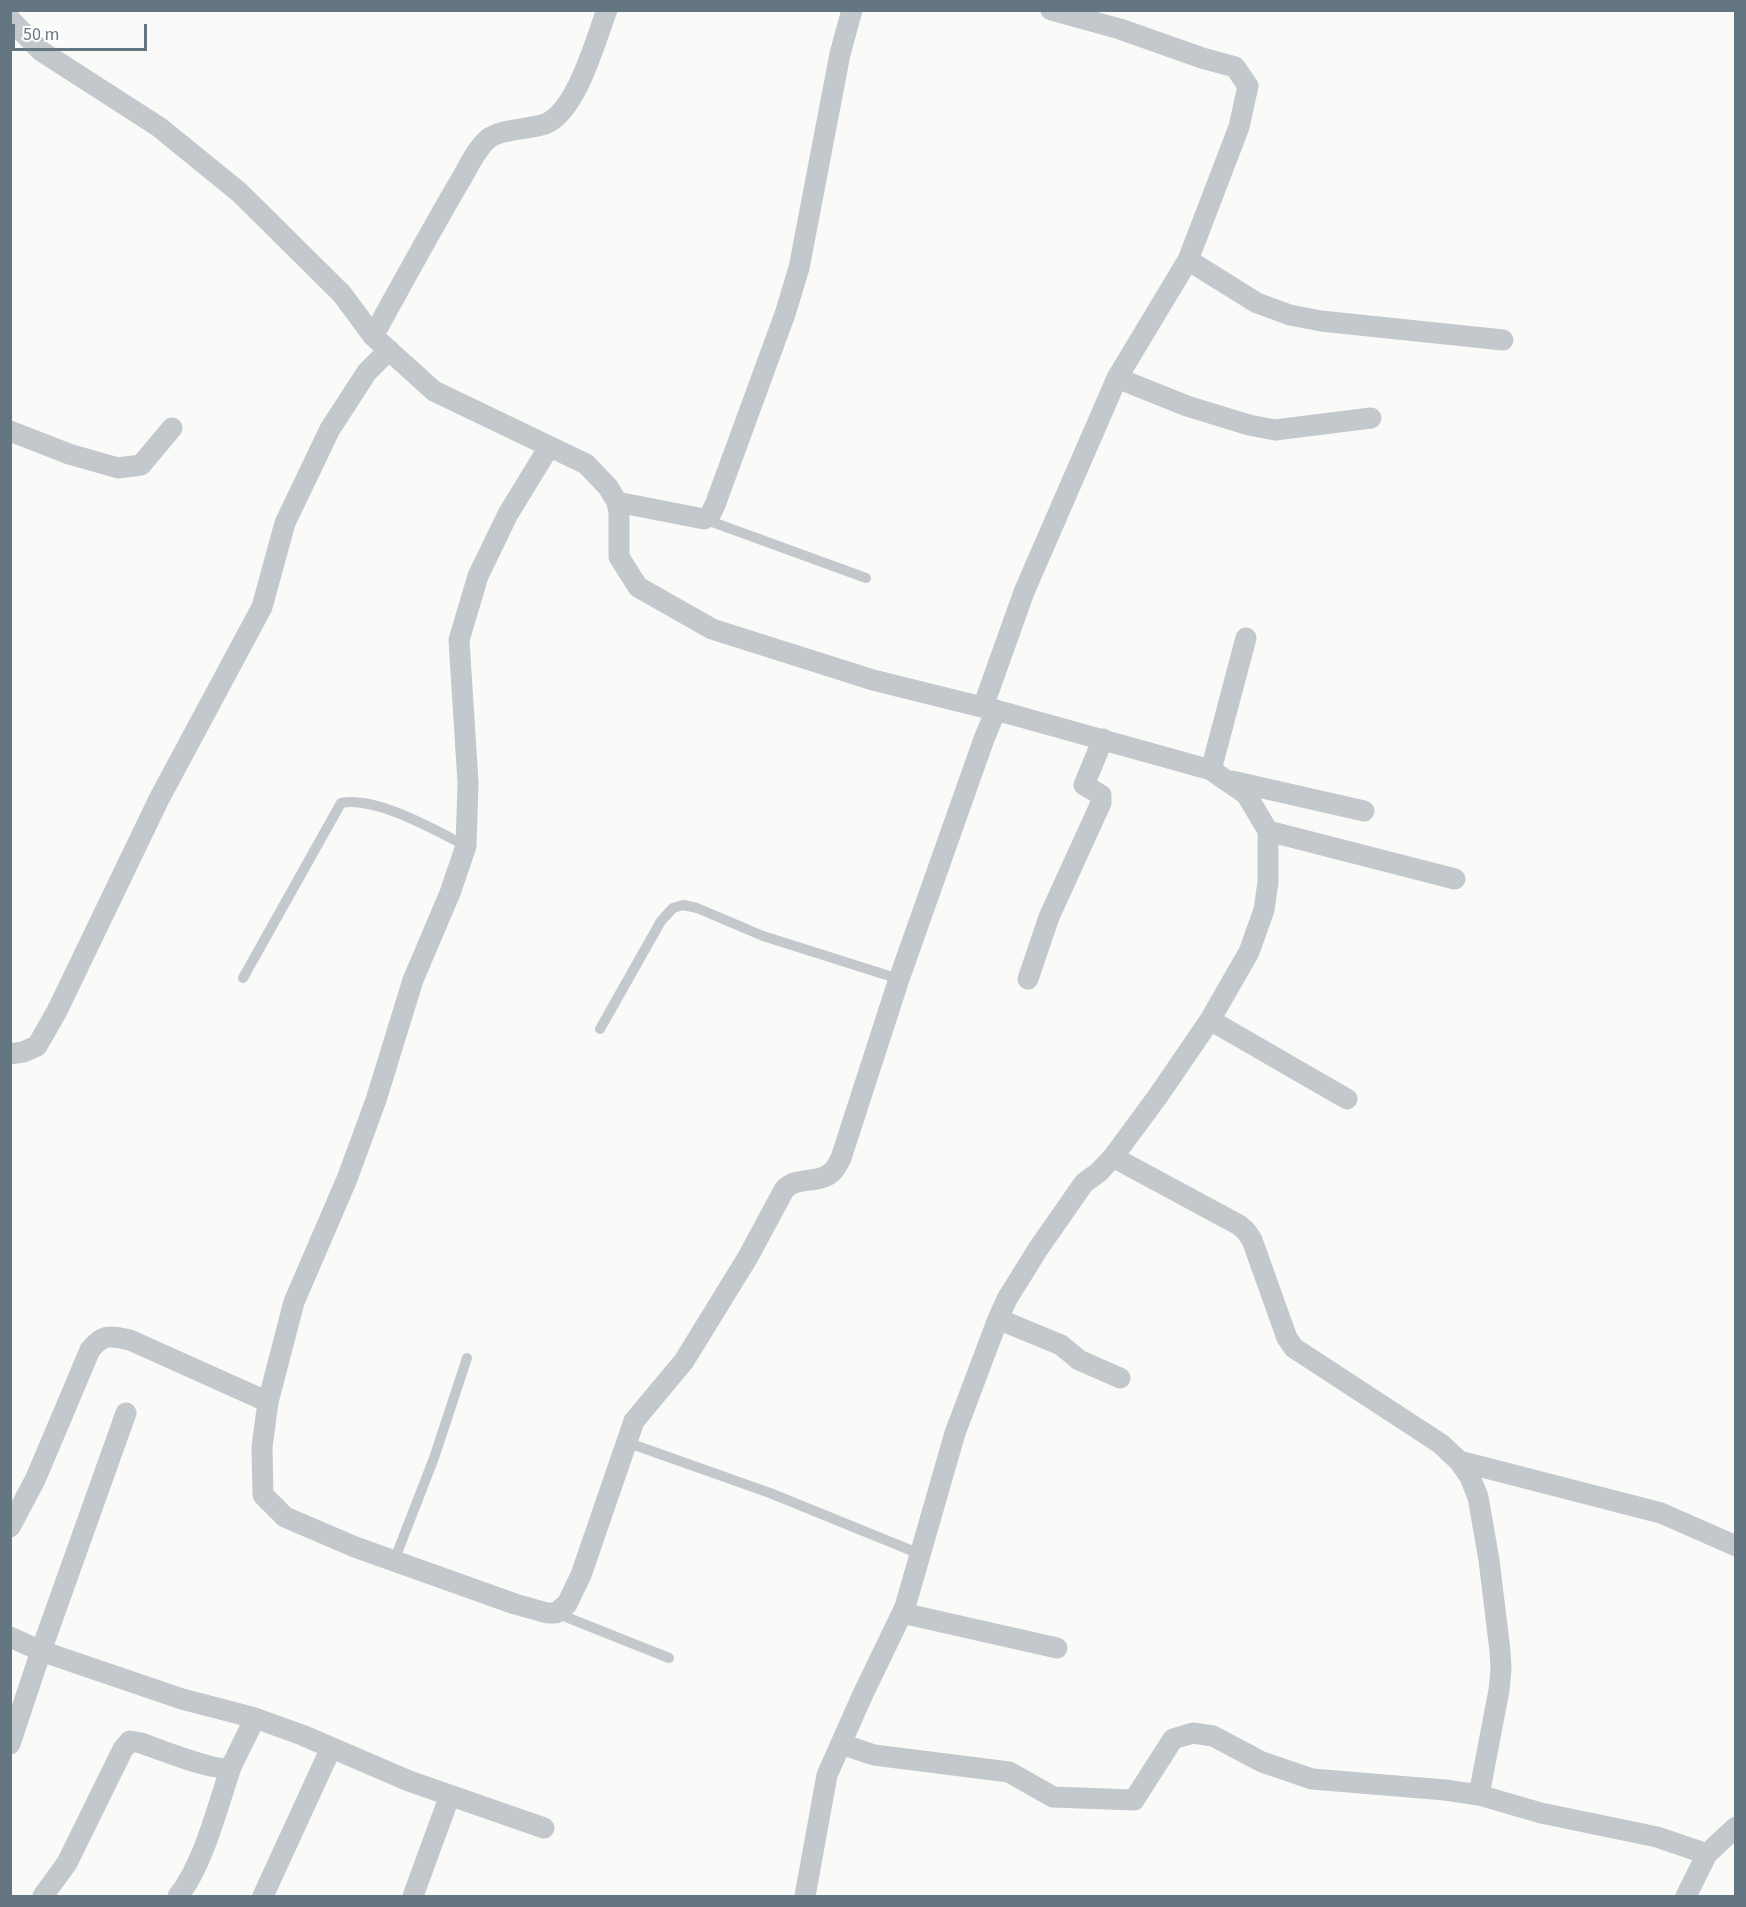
<!DOCTYPE html>
<html>
<head>
<meta charset="utf-8">
<style>
	body { margin:0 }
	#map { position:relative; width:1746px; height:1907px; overflow:hidden; background:#fafaf8; font-family:"Source Sans 3",sans-serif }
	canvas { display:block }
	.frame { position:absolute; inset:0; border:12px solid #657683; pointer-events:none }
	.scale { position:absolute; left:12px; top:24px; width:135px; height:27px; box-sizing:border-box; border:3px solid #657683; border-top:0; padding-left:8px; font-size:18px; line-height:21px; white-space:nowrap; color:#657683; -webkit-text-stroke:4px #fff; paint-order:stroke }
</style>
</head>
<body>
<div id="map">
<canvas width="1746" height="1907"></canvas>
<div class="frame"></div>
<div class="scale">50 m</div>
</div>
<script>
const g = document.querySelector('canvas').getContext('2d');
g.lineJoin = 'round';
function stroke(path, color, width, dash) { g.strokeStyle = color; g.lineWidth = width; g.lineCap = dash ? 'butt' : 'round'; g.setLineDash(dash || []); g.stroke(path); }
stroke(new Path2D(`
	M704 519 866 578
	M243 978 341 803C376 796 435 830 466 846
	M600 1029 661 921 673 908 683 905 697 908 763 936 899 979
	M626 1442 770 1493 920 1554
	M394 1561 434 1458 467 1358
	M556 1613 669 1658`), '#c3c8cc', 10);
stroke(new Path2D(`
	M10 19 41 51 159 127 239 192 342 294 373 336 434 391 586 464 608 487 617 502 619 513V557L638 587 712 629 873 680 1010 714 1211 770 1246 794 1268 831V882L1264 910 1249 952 1210 1020 1158 1096 1113 1157 1099 1172 1084 1183 1038 1249 1007 1299 998 1319 955 1433 905 1607 863 1694 827 1775 805 1896
	M1188 260 1257 303 1290 315 1321 321 1503 340
	M373 336C402 284 430 232 460 181 468 168 476 149 488 139 503 128 528 130 545 124 577 111 595 41 607 10
	M1117 378 1187 406 1249 425 1275 430 1371 418
	M10 431 69 454 118 468 141 465 172 428
	M549 447 508 514 478 576 459 640 468 783 466 846 450 893 413 980 376 1100 347 1179 294 1302 268 1402 262 1447 263 1495 285 1517 355 1547 515 1604 547 1613H556L567 1604 581 1575 634 1421 684 1361 748 1257 784 1190C797 1175 820 1185 833 1171 836 1168 839 1162 841 1158L899 979 984 739 996 710
	M617 502 704 519 710 515 715 505 785 314 799 268 840 54 852 10
	M983 707 1024 592 1117 378 1188 260 1239 127 1248 86 1235 67 1202 58 1120 29 1051 10
	M1211 770 1246 638
	M1232 781 1364 811
	M1268 831 1455 879
	M1028 979 1049 917 1101 803V795L1084 785 1103 739
	M1210 1020 1347 1099
	M10 1054 23 1052 37 1046 57 1011 159 799 262 607 285 523 330 429 367 372 389 350
	M1113 1157 1239 1225 1246 1231 1252 1240 1287 1338 1294 1348 1441 1444 1459 1461 1470 1477 1478 1497 1489 1560 1500 1651 1501 1670 1499 1690 1479 1795
	M998 1319 1061 1345 1079 1360 1120 1378
	M1459 1461 1661 1513 1736 1546
	M10 1527 35 1480 90 1350C103 1333 111 1336 130 1340L268 1402
	M902 1613 1057 1648
	M10 1637 41 1651 182 1699 255 1718 302 1735 409 1781 544 1828
	M10 1744 41 1651 126 1413
	M841 1744 874 1755 1009 1772 1053 1797 1134 1800 1173 1739 1193 1733 1213 1736 1262 1762 1312 1779 1445 1790 1479 1795 1541 1813 1657 1837 1707 1854
	M43 1896 67 1863 123 1749 130 1741 141 1743C158 1749 218 1773 231 1767L255 1718
	M178 1896C203 1866 218 1805 231 1767
	M263 1896 331 1748
	M413 1896 450 1795
	M1686 1896 1707 1854 1736 1827`), '#c3c8cc', 21);
</script>
</body>
</html>
